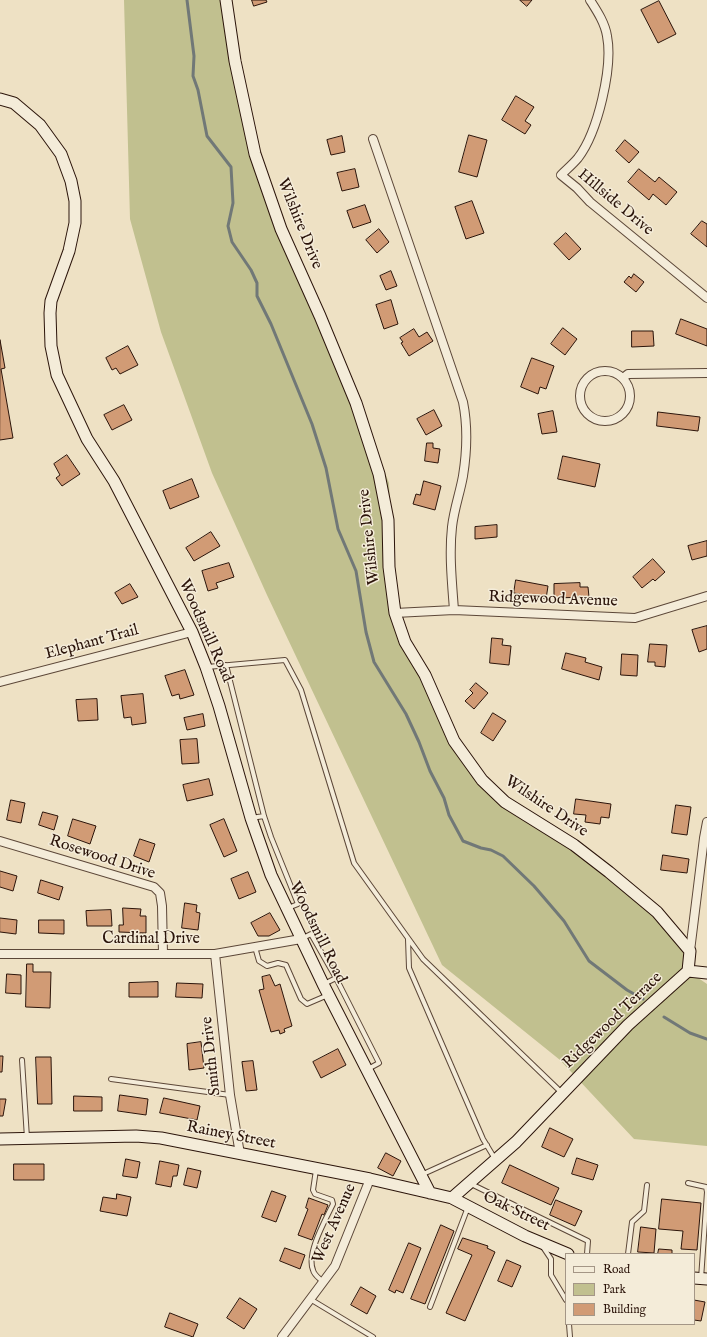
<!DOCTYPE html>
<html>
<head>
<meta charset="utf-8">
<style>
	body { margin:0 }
	#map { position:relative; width:707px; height:1337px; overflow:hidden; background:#eee1c4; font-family:"IM FELL English",serif }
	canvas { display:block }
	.legend { position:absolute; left:565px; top:1253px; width:130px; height:72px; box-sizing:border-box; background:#f4ecd9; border:1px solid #a49686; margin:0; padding:5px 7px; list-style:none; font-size:12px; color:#2b140a }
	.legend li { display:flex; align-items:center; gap:8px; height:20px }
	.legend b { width:20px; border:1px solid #a49686 }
</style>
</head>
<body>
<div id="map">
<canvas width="707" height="1337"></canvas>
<ul class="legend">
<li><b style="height:5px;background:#f4ecd9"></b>Road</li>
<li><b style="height:11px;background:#c1c08f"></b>Park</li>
<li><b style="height:11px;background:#d19b75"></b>Building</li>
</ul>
</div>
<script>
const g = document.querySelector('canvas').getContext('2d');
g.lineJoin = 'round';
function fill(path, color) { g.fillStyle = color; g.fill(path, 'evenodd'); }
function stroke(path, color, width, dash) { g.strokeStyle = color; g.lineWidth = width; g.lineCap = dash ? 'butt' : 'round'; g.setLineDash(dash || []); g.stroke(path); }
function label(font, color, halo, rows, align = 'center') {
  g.font = font + ' "IM FELL English",serif'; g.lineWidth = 3; g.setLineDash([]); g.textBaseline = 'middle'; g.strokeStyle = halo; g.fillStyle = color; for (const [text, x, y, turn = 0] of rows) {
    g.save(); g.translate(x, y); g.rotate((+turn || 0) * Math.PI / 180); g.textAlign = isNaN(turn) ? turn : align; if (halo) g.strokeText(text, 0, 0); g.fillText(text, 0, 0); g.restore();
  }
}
fill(new Path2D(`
	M124 0H231L245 109 289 249 373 442 389 483 395 605 425 681 481 784 538 819 683 941 688 971 707 984V1146L634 1139 560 1060 442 965 267 595 212 473 161 332 130 219Z`), '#c1c08f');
stroke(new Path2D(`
	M187 0 194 56 193 76 198 90 207 136 231 167 233 203 228 226 232 242 251 270 257 283V296L271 324 312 424 326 468 338 529 356 571 366 632 374 662 406 714 419 742 430 771 444 798 449 815 463 841 481 848 491 850 503 856 534 886 564 921 589 961 627 990 643 999
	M664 1017 690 1033 707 1039`), '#717877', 3);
const building = new Path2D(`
	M252 0H266L267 2 254 6Z
	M520 0H532L527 6Z
	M659 1 676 34 658 43 641 10Z
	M516 96 534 107 525 121 531 125 525 134 502 120Z
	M469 135 487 140 477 177 459 172Z
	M342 136 345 152 331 155 327 140Z
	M625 140 639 152 629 163 616 151Z
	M355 169 359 187 342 191 337 173Z
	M639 169 655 182 659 177 677 192 666 205 653 194 649 200 628 182Z
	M472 201 484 233 466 239 455 207Z
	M365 205 371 222 353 228 347 211Z
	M702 221 707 224V247L691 234Z
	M379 229 389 242 377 253 366 240Z
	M566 233 581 249 569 260 554 244Z
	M391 271 397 286 386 290 380 276Z
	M634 274 644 282 636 292 624 282 629 276 631 278Z
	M391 300 398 324 384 329 376 305Z
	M681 319 707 329V346L676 334Z
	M563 328 577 339 565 355 551 344Z
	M414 329 419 337 427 332 433 341 409 356 401 343 403 342 400 338Z
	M632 331H653L654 346 632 347Z
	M0 340 5 368 1 369 13 438 0 440Z
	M128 346 138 365 120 374 116 368 112 370 106 358Z
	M532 358 554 366 546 389 540 387 538 394 521 387Z
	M124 405 132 420 112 430 104 415Z
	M434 410 442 426 426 435 417 419Z
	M553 411 557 432 542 434 538 414Z
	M658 412 700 417 698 431 657 426Z
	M427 443H433V448L440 449 438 463 425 461Z
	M67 455 80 474 62 486 56 478 60 475 54 464Z
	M563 456 600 464 595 487 558 479Z
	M192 479 199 497 170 509 163 491Z
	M424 481 441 486 435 510 413 504 416 494 420 495Z
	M497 525V537L475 539V527Z
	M211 532 220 546 194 561 186 548Z
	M707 541V556L692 560 688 546Z
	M653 559 665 572 655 581 653 579 642 588 633 577Z
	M229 563 234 577 216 583 218 588 208 591 202 571Z
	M516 580 548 586 546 599 514 593Z
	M580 583V587H588L589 597 554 598V584Z
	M130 584 138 597 122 604 115 593Z
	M707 626V649L699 652 692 630Z
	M492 638 503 639 502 645 511 646 509 665 490 663Z
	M650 644 667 645 665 667 655 666V662H648Z
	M566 653 586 658 585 662 602 667 599 680 562 669Z
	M622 654 638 655 637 676 621 675Z
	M185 670 194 695 180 699 179 694 172 696 165 676Z
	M476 683 488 693 474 709 465 701 473 693 470 690Z
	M143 694 146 723 132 725 131 717 124 718 121 696Z
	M97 699 98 720 78 721 76 700Z
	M493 713 506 721 493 741 481 733Z
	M203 714 205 726 187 730 184 718Z
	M197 739 199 763 182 764 180 740Z
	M209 779 213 795 187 801 183 785Z
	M576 799 611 804 609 818 601 817 600 824 585 822 586 815 574 814Z
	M11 800 25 803 21 823 7 820Z
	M676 805 691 807 687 835 672 833Z
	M43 812 58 816 54 830 39 825Z
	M73 819 96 826 90 844 68 836Z
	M224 819 237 851 224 857 210 825Z
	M140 839 155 844 149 862 134 856Z
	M663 855 689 859 687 873 661 870Z
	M0 871 17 876 13 891 0 887Z
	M248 872 256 892 239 899 231 879Z
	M41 880 63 887 59 900 38 893Z
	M185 903 197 905 196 912 200 913 198 930 182 928Z
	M123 908 141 909 140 916H146V933L119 932V925H123Z
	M111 910 112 926H87L86 911Z
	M270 913 280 930 269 936H258L251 923Z
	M0 918 17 920 16 934 0 932Z
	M39 920H64V934L39 933Z
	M27 964H33V972H51L50 1008 26 1007Z
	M7 974 21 975V994L6 993Z
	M270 975 275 986 280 984 292 1026 284 1029 285 1032 280 1034 279 1030 271 1032 259 990 264 989 262 977Z
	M158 982V997H129V983Z
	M177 983 203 984 202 998 176 997Z
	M201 1042 204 1068 189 1070 187 1044Z
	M338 1049 346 1065 321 1078 313 1062Z
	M0 1056H3L2 1072H0Z
	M36 1057H51L52 1104H38Z
	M253 1061 257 1090 246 1091 242 1062Z
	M120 1095 148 1099 146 1115 118 1111Z
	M74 1096 102 1097V1111H74Z
	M164 1098 200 1106 197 1120 160 1113Z
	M0 1099H6L3 1116H0Z
	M550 1128 573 1139 564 1157 542 1147Z
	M386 1153 401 1161 393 1176 378 1168Z
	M577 1158 598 1165 593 1180 572 1174Z
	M126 1159 140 1162 137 1178 123 1176Z
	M160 1161 179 1165 177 1176H173L171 1187 156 1184Z
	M14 1164H44V1180H14Z
	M510 1165 559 1188 551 1205 502 1183Z
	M188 1168 201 1171 197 1188 184 1185Z
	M272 1191 286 1196 276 1222 262 1217Z
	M117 1194 131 1197 127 1216 100 1211 103 1197 116 1199Z
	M309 1198 328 1205 324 1215 322 1214 312 1240 298 1235 308 1209 306 1208Z
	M662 1199 701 1203 697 1250 681 1249 683 1231 659 1229Z
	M556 1200 582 1211 575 1226 550 1215Z
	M441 1225 454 1231 425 1304 411 1299Z
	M641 1227 656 1229 654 1253 638 1252Z
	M463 1238 488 1246 487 1248 495 1252 465 1321 446 1313 472 1255 458 1249Z
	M409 1243 421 1248 403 1293 396 1290 395 1293 389 1290Z
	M285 1248 305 1255 300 1269 280 1261Z
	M659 1249 672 1250V1254H658Z
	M507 1260 521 1266 512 1287 498 1281Z
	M361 1287 376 1296 367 1314 351 1305Z
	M240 1298 257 1309 244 1329 227 1318Z
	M694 1300 705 1302 701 1321 694 1320Z
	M170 1313 198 1324 193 1337 165 1327Z`);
fill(building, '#d19b75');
stroke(building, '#2b140a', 1);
const lane = new Path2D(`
	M226 665 264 816 271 837 298 904 288 908
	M207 667 285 660 301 690 354 863 423 959 562 1093
	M251 818 264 816
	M301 939 311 934 336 978 324 984
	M408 939 409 968 483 1139 495 1159
	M255 947 259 961 267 966 278 963 286 965 301 999 307 1004 328 995
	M336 978 379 1063 368 1069
	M22 1060 27 1138
	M111 1079 230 1095
	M316 1170 313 1190 315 1194 332 1200 333 1204C326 1219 306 1253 313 1270 314 1275 319 1278 323 1282
	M421 1175 487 1145
	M469 1183 588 1241 587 1254
	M688 1183 706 1187 707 1192 701 1279
	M543 1247 551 1259V1275L566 1300
	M628 1254 632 1222 644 1211 647 1185
	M310 1299 373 1337
	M430 1307 468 1207
	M569 1324 570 1337`);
const street = new Path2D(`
	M590 0C597 11 605 23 607 36 613 67 598 132 578 158 573 164 566 170 561 175L577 188 590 202 707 298
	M373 139 463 402C468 427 467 451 463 476 460 493 454 509 452 527 449 554 452 583 454 610
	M580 396a25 25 0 1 1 50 0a25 25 0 1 1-50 0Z
	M623 378 628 374 707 373
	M395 613 454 610 635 618 707 596
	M0 682 192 632
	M0 841 154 887 160 893 162 906 163 954
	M690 951 704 838 707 822
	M0 954H215L301 939
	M215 954 230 1095 240 1154
	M282 1337 335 1266 370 1179`);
const secondary = new Path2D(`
	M226 0 235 61 255 154 281 229 320 316 356 403 379 474 388 520 389 567 395 613 405 642 425 675 454 741 482 780 505 802 574 845 609 872 657 912 690 951 688 971 628 1025 516 1142 452 1198
	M0 99 14 103 40 125 61 154 71 181 75 201V223L69 251 51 301 50 313 51 346 57 375 87 439 114 481 192 632 206 667 219 706 251 818 271 875 323 984 430 1193
	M688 971 707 973
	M0 1139 136 1136 161 1138 370 1179 452 1198 525 1236 568 1254
	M694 1278 707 1279`);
stroke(lane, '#5c4738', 6);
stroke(street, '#5c4738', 10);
stroke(secondary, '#2b140a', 13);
stroke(lane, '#f4ecd9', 4);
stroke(street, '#f4ecd9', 8);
stroke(secondary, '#f4ecd9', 11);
label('16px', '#2b140a', '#f4ecd9', [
	["Hillside Drive",615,203,40],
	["Wilshire Drive",299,224,68],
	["Wilshire Drive",370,537,-96],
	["Ridgewood Avenue",553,600,2],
	["Woodsmill Road",205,631,66],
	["Elephant Trail",92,643,-15],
	["Wilshire Drive",546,807,34],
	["Rosewood Drive",102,858,18],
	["Woodsmill Road",317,933,64],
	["Cardinal Drive",151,940],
	["Ridgewood Terrace",613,1021,-44],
	["Smith Drive",212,1056,-96],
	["Rainey Street",231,1136,11],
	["Oak Street",516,1212,26],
	["West Avenue",335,1224,-66]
]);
</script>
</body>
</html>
